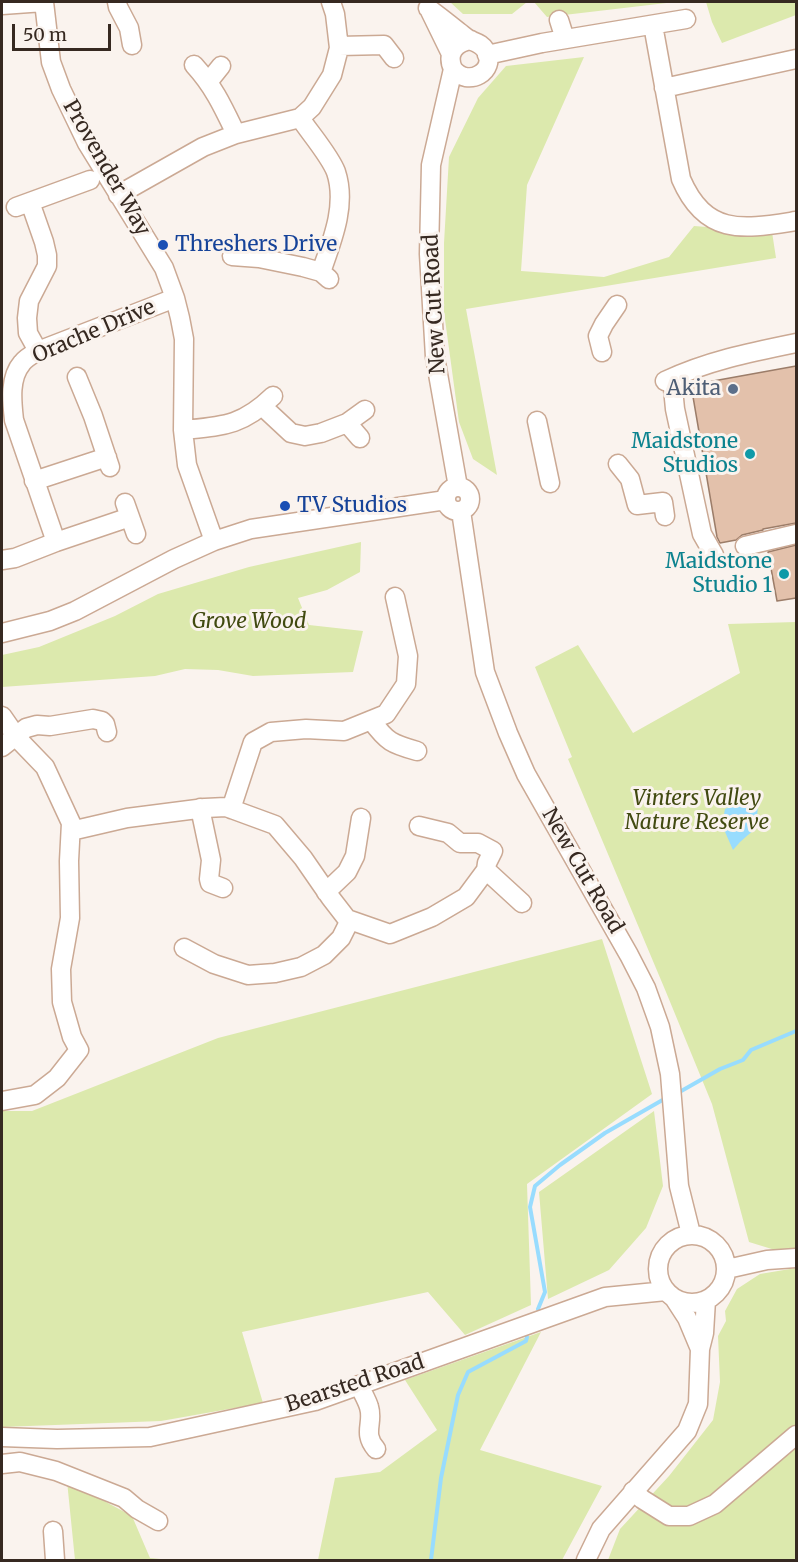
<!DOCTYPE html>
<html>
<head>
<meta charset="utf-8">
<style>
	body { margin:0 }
	#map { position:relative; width:798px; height:1562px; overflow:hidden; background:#faf3ee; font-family:Merriweather,serif }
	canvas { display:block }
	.frame { position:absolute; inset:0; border:3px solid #362921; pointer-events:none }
	.scale { position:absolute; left:12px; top:24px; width:99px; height:27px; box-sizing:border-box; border:3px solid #362921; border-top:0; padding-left:8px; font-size:18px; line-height:21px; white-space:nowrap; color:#362921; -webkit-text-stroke:4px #faf3ee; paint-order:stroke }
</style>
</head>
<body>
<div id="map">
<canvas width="798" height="1562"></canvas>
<div class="frame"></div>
<div class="scale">50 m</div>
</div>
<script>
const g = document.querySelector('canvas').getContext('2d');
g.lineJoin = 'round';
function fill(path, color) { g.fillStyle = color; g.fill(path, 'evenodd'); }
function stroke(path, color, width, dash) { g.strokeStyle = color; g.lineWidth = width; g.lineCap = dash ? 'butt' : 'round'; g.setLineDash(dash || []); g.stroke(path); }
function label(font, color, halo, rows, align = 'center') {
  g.font = font + ' Merriweather,serif'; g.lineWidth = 6; g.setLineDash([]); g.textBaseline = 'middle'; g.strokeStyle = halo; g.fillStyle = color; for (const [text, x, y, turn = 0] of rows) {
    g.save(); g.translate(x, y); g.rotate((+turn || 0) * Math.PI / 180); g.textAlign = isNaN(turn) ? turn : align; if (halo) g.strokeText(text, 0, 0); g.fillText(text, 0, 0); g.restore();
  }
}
fill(new Path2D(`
	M450 2H527L512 14H463Z
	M534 2H675L547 17Z
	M706 2H796V15L722 43 712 22Z
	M584 57 527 185 521 271 604 277 669 257 694 226 772 232 776 258 466 309 497 475 473 459 459 422 444 312V243L449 157 478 98 506 66Z
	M361 542 360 572 327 590 298 598 309 625 363 631 353 672 253 676 218 670 185 669 155 676 2 687V655L39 647 115 616 158 594 249 567Z
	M796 622V1249L775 1250 749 1242 712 1104 666 992 568 759 572 757 535 667 578 645 633 733 740 673 728 624Z
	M602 939 652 1094 527 1184 531 1305 465 1335 428 1292 242 1332 263 1403 161 1421 2 1427V1111H32L218 1038Z
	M654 1111 663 1186 646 1228 609 1270 548 1299 539 1192Z
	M796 1268V1560H608L620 1529 669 1476 713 1420 720 1382 718 1336 726 1321 725 1311 737 1289 760 1274Z
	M541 1332 480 1450 602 1486 562 1560H318L335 1478 380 1472 437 1430 405 1380Z
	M67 1481 132 1516 150 1558 171 1560H75Z`), '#dce9ad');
fill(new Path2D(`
	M750 799 758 806 756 828 740 842 733 850 722 825 725 809Z`), '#98dcfe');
stroke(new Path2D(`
	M676 1094 720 1069 743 1060 751 1050 796 1031
	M538 1309 545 1292 530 1207 535 1186 560 1165 605 1133 666 1098
	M431 1560 441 1478 458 1395 468 1372 526 1341 527 1337`), '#98dcfe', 4);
const building = new Path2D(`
	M796 366V523L763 529V530L742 535 736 540 720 543 717 537 691 385Z
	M796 545V598L777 601 768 552Z`);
fill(building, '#e3c1ab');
stroke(building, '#9c7d69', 1.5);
const minor = new Path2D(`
	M44 2 51 62 61 89 87 143 164 268 175 298 180 318 184 339 183 430 187 465 214 541
	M117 2 118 7 129 28 132 45
	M2 5 44 2
	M428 8C439 16 449 24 459 32 462 34 466 38 470 40 477 43 482 44 486 51 497 71 468 88 453 69
	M430 11 451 54
	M559 20 565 39
	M653 25 681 179C706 237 744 229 796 221
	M339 46 384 45 394 58
	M487 55 542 43 686 19
	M194 65C214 87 223 107 236 134
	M209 81 221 66
	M664 88 796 59
	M300 118C310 133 330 156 336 172 347 205 332 241 321 272
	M118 195 203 147 236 134 300 118 312 107 332 75 339 48 335 14 331 2
	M30 202 44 242 47 255V266L29 301 27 318 28 333 38 351
	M16 207 90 180
	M232 256 259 258 303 267 321 272 329 279
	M602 352 598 336 604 324 617 305
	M77 377 93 416 110 467
	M672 378 675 409 702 534 714 555
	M665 381C707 361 752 352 796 343
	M262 406 291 433 305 436 321 433 347 423 365 410
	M537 421 550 483
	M347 423 360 438
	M183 430C223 426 242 426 273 396
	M618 464 630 479 637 505 663 502 665 516
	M34 481 107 457
	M458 487 435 357 429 254 431 165 453 69C446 54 455 42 471 40
	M446 499a12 12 0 1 1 24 0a12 12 0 1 1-24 0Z
	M125 503 136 534
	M461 511 485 672 508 733 526 774 629 955 646 988 660 1027 670 1074 679 1186 691 1234
	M56 542 14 420C12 402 9 378 22 363 26 358 33 354 38 351L175 298
	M745 546 796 534
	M2 560 15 558 56 542 130 517
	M2 633 50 621 75 611 174 559 214 541 251 529 446 500
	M2 716 18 739 45 767 71 823 69 861 70 918 61 969 62 1002 72 1037 79 1050 57 1078 35 1095 2 1101
	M371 720C387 742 392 744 417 751
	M2 747 26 728 37 725 50 726 93 719 102 721 105 724 107 732
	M200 808 211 860 209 879 210 883 223 888
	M231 809 253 742 271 732 306 729 344 731 386 714 406 684 408 656 395 597
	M71 831 127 818 205 808 226 807 275 825 303 858 330 897 347 919 390 934 432 917 466 897 486 870 487 863 493 851 478 843H460L448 833 419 826
	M486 870 522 903
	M326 892 347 872 355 856 361 818
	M184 948 214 964 248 975 275 973 301 967 324 955 341 938 350 920
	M658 1269a34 34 0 1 1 68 0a34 34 0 1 1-68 0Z
	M727 1269 767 1260 796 1258
	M674 1298 687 1318 700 1349
	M359 1385C362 1392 367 1400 369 1407 374 1423 362 1433 376 1449
	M2 1437 57 1439 150 1437 315 1401 605 1297 666 1291
	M2 1464 20 1462 56 1471 124 1498 137 1509 158 1521
	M633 1491 642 1499 669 1516H689L715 1504 796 1435
	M53 1531 55 1560
	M586 1560 601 1529 687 1431 698 1404 700 1349 704 1333 706 1300`);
stroke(minor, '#cba994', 21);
stroke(minor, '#fff', 18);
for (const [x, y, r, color] of [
	[163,245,6,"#1a4fb4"],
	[733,389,6,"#5c6f8a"],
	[750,454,6,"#0f9aa8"],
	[285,506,6,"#1a4fb4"],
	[784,574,6,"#0f9aa8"]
]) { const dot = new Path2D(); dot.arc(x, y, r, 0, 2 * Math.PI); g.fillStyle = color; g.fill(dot); stroke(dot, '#faf3ee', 2); }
label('21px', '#362921', '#faf3ee', [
	["Provender Way",106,168,60],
	["New Cut Road",435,304,-93],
	["Orache Drive",94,332,-23],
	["New Cut Road",582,871,60],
	["Bearsted Road",355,1384,-18]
]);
label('21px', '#164399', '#faf3ee', [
	["Threshers Drive",175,245],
	["TV Studios",297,506]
], 'left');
label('21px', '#4e5e75', '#faf3ee', [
	["Akita",721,389]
], 'right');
label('21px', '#0d838f', '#faf3ee', [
	["Maidstone",738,442],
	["Studios",738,466],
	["Maidstone",772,562],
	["Studio 1",772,586]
], 'right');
label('italic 21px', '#414a10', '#faf3ee', [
	["Grove Wood",249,622],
	["Vinters Valley",697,799],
	["Nature Reserve",697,823]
]);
</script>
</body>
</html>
